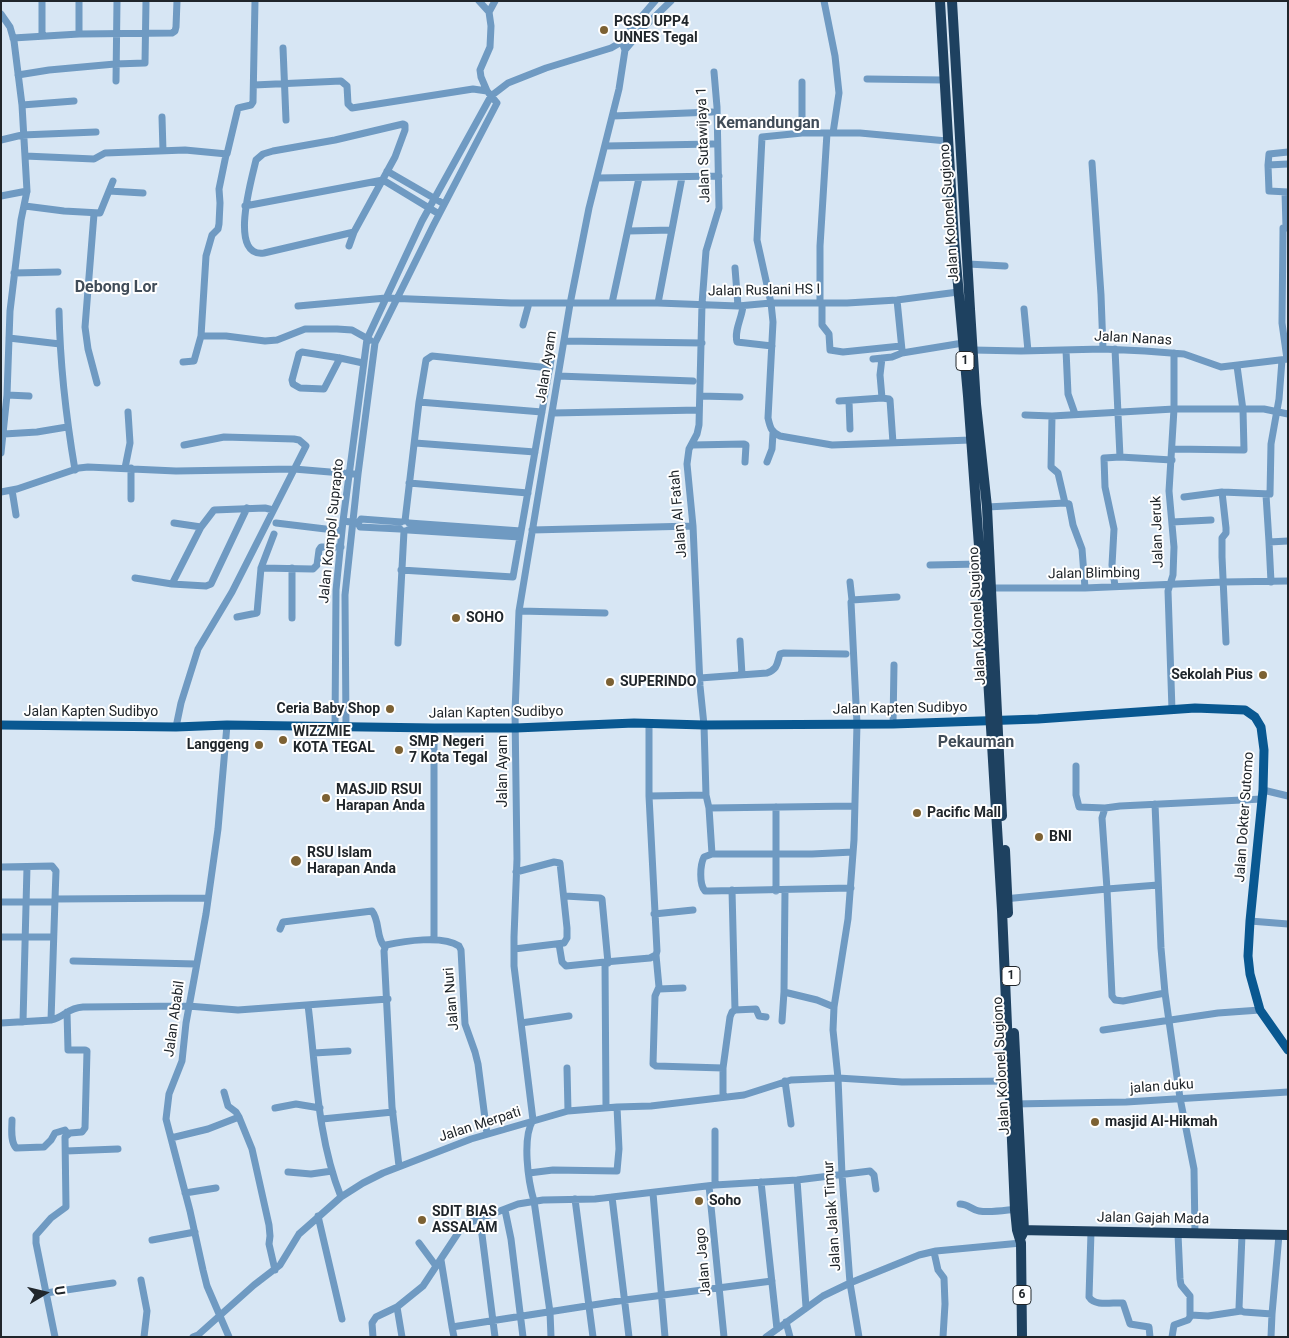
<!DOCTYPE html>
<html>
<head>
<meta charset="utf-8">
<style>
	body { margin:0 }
	#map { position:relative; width:1289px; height:1338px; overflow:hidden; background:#d7e6f4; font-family:Roboto,sans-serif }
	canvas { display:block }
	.frame { position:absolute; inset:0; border:2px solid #20262b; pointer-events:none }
	.north { position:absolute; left:20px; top:1268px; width:50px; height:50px; -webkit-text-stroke:4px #fff; paint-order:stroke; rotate:81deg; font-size:14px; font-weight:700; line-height:20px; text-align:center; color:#20262b }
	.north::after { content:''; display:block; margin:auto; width:18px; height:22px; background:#20262b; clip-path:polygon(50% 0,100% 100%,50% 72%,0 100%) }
</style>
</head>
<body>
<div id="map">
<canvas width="1289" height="1338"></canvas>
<div class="frame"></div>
<div class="north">U</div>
</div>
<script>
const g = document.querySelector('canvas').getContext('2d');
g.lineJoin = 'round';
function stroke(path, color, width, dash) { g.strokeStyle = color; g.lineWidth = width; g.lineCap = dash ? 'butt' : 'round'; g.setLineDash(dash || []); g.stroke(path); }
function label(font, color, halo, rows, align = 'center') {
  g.font = font + ' Roboto,sans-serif'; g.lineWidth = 4; g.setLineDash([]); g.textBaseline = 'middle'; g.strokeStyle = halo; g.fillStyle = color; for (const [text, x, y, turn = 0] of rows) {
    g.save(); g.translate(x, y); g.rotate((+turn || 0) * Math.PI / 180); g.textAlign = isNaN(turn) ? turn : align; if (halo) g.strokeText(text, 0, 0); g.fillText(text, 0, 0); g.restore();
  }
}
stroke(new Path2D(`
	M479 1 489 12 491 26 490 47 480 70 481 77 487 91
	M824 1 835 56 839 93 833 133
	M489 12 495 1
	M1 14 10 27 14 41 22 105 27 191 21 220 10 311 7 395 1 453
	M79 34V1
	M42 36V1
	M13 38 79 34 172 33 175 31 176 27 177 1
	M283 48 286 120
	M625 50 645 26 671 1
	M18 75 49 70 115 64 145 63 146 1
	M867 79 943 80
	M116 81 117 1
	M254 85 341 81 347 86 348 104 352 108 473 89 487 91 497 103 433 226 375 343 358 474 345 595 346 727
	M22 105 74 101
	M613 116 712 112
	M162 117 163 151
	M403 124 405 125V130L395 157 354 232 264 253C228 258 252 178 256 160L263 154 273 151 335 140Z
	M802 133V82
	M1 140 22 135 96 132
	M947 141 860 133H802L762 137 757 240 771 303 773 322 768 418C770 427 771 432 780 436L832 445 971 440
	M606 146 713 144
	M226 155 219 189 220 203 219 224 218 229 212 235 206 256 201 336H226L265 341 277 340 305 329H337L352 330 370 340
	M25 156 94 159 105 153 185 150 227 154 238 108 251 105 253 102 255 1
	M1092 163 1101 295 1103 349
	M1288 164 1268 165 1269 191 1288 192
	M1268 165 1269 154 1288 152
	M387 171 444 204
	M597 178 719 176
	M109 191 143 193
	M1285 192 1286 228H1288
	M1 196 27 191
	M25 206 64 211 100 213 113 181
	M245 206 383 180 439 214
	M94 214 85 327 88 349 97 383
	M1286 228H1283V231L1282 323 1287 359
	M628 231 672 230
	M349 246 354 232
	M968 264 1005 266
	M735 268 738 306
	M14 273 58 272
	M897 300 902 350
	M612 303 639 178
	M658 303 682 177
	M820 303V246L827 133
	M822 303V325L829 334 830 350 843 352 901 346
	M298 306 386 298 511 303H658L738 306 771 303H847L897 300 958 292
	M743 306C742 318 734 330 737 342L772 346
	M1024 309 1028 351
	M59 311C60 364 66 417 75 470
	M523 325 529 303
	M9 338 60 344
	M564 341 702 343
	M1115 349 1120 457
	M973 350 1021 351 1103 349 1145 351 1184 354 1221 367 1288 359
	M1066 350 1068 394 1075 414
	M340 358 324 389 300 388 293 384 292 380 299 354 302 352 340 358 363 363
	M873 359 892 357 902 353 963 343
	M183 362 194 361 201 336
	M558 376 693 381
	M7 395 29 396
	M700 396 740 397
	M882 398 889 399 890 400 893 443
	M839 401 882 398 880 375 882 358
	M849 401 850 429
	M419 402 542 412
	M553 413 699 410
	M1025 415 1052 416
	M4 434 37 432 67 427
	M415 443 535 452
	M692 445 744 444 746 445 745 462
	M1172 449 1244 450 1243 410 1237 366
	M767 462 772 449 773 433
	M125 468 130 443 128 412
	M131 468V499
	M409 483 528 493
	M12 490 16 515
	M1 492 17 489 79 468 88 467 176 471 294 469 354 474
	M1222 492 1226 528V533L1222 538V557L1226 642
	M1266 495 1269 542
	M1184 497 1222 492 1270 494 1271 444 1279 399 1282 360
	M1065 503 1058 473 1051 467 1052 416 1174 409H1264L1288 414
	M987 507 1065 503 1069 504 1073 525 1082 549 1085 588
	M343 521 358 523 361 519 401 522
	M405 521 419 402 426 360 432 356 442 357 550 368
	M1172 522 1211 520
	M174 523 201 527
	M276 523 342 531
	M358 523 360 527 400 529
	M409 523 521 531
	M408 530 520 537
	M532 530 693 526
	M930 565 980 564
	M261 568 274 534
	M292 568V618
	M401 570 513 577 551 360
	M135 578 172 584 201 527 214 510 265 508 273 510
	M850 582 852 600
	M1271 582 1269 542 1288 541
	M172 584 206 586 211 584 247 508
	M1115 586 1112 565 1114 529 1105 487 1104 458 1120 457 1172 460
	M991 588H1085L1223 582 1288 581
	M519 611 605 613
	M237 617 257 613 261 568 313 569 317 565 319 550 321 547H341
	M740 641 742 675
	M398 643 404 531
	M700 678 767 673C778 669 777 663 780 654L784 653 846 654
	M1172 710 1168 591 1173 575 1174 547 1169 491 1174 409V353
	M893 724 894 665
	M227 725 218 829 206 914 186 1023 182 1061 169 1094 166 1119 190 1211 203 1270 207 1286 229 1337
	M176 727 181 703 198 649 232 592 306 446 299 440 294 439 224 437 184 445
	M335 727 336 590 343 521 367 339 422 221 491 96 508 83 546 68 611 48 618 44 655 1
	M434 728V940
	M1076 766V795L1079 807 1105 808
	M1263 790 1288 796
	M649 796 706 795
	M1155 804 1161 948 1165 993 1180 1098 1194 1169 1195 1234
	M776 807V891
	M709 808 706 795 704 725 700 686 693 526 687 464 689 449 697 434 699 425 702 304 706 251 719 208 717 107 714 72
	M712 854H812L853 852
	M1 867 52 866 56 871 55 899
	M1158 885 1107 889 1112 996 1115 1000 1123 1001 1165 993
	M851 888 710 891H705C699 884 700 865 704 857L712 854 709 808 854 806
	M565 896 600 898 602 899 608 963
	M1004 899 1107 889 1102 818 1105 808 1120 806 1262 799
	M1 902H55
	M654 914 693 910
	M1250 921 1288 924
	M280 929 283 922 372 911C380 921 376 937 384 946
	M1 937H53
	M559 944 562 962 566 966 605 962
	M514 949 564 943 567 938V928L560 863 554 862 516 872
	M656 955 659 987 655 996 653 1064 656 1066 723 1068
	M73 961 196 964
	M659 989 683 988
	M784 992 817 1000 834 1007
	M308 1005C316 1069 317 1137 341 1197
	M735 1010 756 1009 759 1016 766 1017
	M51 1020C65 1017 67 1008 83 1007L188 1006 238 1010 388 999
	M782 1021 784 992 785 890
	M23 1022 27 867
	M1 1023 51 1020 55 899 207 898
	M521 1023 569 1016
	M1103 1030 1218 1013 1260 1010
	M314 1053 348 1051
	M567 1068 568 1111
	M785 1081 791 1124
	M224 1092 228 1106 236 1112 239 1117
	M723 1097V1068L730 1017 732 1012 735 1010 732 890
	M1013 1104 1126 1102 1288 1092
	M275 1108 296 1104 320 1108
	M606 1108 605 962 650 958 656 955 657 951 649 796V723
	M322 1119 393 1112
	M12 1120C12 1129 10 1141 16 1148L44 1147 51 1140 55 1133 65 1130 68 1134
	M171 1138 208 1129 239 1117 252 1149 269 1225 270 1236 269 1244 275 1270
	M66 1151 118 1149
	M399 1166 392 1107 384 951 386 945C404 941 443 935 459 946L461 950 465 1024 475 1052 478 1064 487 1134
	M288 1172 311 1174 332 1171
	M529 1173 553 1170 617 1171 619 1149 617 1107
	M797 1180 806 1307
	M761 1182 777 1329
	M715 1185V1131
	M709 1186 724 1337
	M185 1193 216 1188
	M653 1193 665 1337
	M612 1197 629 1337
	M575 1199 593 1337
	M960 1204C968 1204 972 1210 979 1211 991 1213 1006 1210 1018 1209
	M505 1210 511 1239 523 1337
	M318 1216 342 1319
	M480 1219 495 1337
	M1091 1232 1089 1297C1095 1307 1113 1302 1123 1303L1130 1324 1149 1327 1150 1337
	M1242 1235 1239 1308 1241 1311 1244 1312 1272 1314 1271 1337
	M152 1240 195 1232
	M419 1243 436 1266
	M934 1252 938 1270 944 1278 945 1304 943 1337
	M441 1260 452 1327
	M141 1280 147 1311 144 1337
	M46 1293 113 1283
	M397 1307 402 1337
	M1272 1314 1279 1235
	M1191 1315 1208 1316 1241 1311
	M786 1322 790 1337
	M55 1337 36 1243V1235L51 1218 66 1207 65 1137 70 1133 82 1132 85 1128 87 1051 85 1050H68L67 1012
	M193 1337 198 1335 254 1285 280 1265 299 1234 341 1197 363 1183 383 1173 471 1139 568 1111 617 1107 651 1106 744 1095 791 1080 838 1078 902 1082 1012 1081
	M373 1337 372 1323 376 1317 397 1307 423 1286 462 1227 466 1224 518 1204 543 1200 595 1199 715 1185 797 1180 870 1171 874 1175 876 1189
	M454 1337 452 1327 625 1300 772 1281
	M551 1337 550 1312 534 1201C528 1181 522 1138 533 1120L514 966V937L517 859 515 712 519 611 570 304 589 208 619 89 625 50 621 40
	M766 1337 823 1296 850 1283 842 1175 838 1078 833 1030 834 1007 848 919 854 840 857 724 851 602 852 600 897 597
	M859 1337 850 1283 919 1255 936 1251 1021 1243
	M1172 1337 1174 1325 1188 1320 1190 1317V1296L1181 1285 1180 1279 1178 1234`), '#6f9ac2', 7);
stroke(new Path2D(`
	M1 725 176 727 227 725 434 728H516L634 723 704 725 893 724 1038 719 1195 708 1245 710 1255 717 1261 727 1264 750 1263 790 1250 921 1248 956 1250 974 1260 1010 1288 1050`), '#095891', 9);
stroke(new Path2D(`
	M940 1 954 240 968 396 985 628 1002 910 1015 1210 1017 1230 1021 1243 1022 1337
	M952 1 970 309 976 404 987 507 1002 816
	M1005 850 1008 913
	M1014 1033 1023 1210 1024 1231 1021 1237
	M1018 1230 1288 1235`), '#1e4160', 10);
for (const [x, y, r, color] of [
	[604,30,5,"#7c6133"],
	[456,618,5,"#7c6133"],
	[1263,675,5,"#7c6133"],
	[610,682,5,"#7c6133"],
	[390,709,5,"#7c6133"],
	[283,740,5,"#7c6133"],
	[259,745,5,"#7c6133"],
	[399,750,5,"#7c6133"],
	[326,798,5,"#7c6133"],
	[917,813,5,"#7c6133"],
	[1039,837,5,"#7c6133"],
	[296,861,6,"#7c6133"],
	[1095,1122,5,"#7c6133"],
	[699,1201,5,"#7c6133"],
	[422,1220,5,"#7c6133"]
]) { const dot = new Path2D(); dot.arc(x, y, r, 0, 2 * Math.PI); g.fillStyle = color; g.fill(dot); stroke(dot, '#fff', 2); }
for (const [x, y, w] of [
	[965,361,18],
	[1011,976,18],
	[1022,1295,18]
]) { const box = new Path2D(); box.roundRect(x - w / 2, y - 9.5, w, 19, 4); g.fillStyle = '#fff'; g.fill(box); stroke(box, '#20262b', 1); }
label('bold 12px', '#20262b', null, [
	["1",965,361],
	["1",1011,976],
	["6",1022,1295]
]);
label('bold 14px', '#20262b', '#fff', [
	["PGSD UPP4",614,22],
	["UNNES Tegal",614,38],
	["SOHO",466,618],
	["Sekolah Pius",1253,675,"right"],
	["SUPERINDO",620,682],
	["Ceria Baby Shop",380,709,"right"],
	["WIZZMIE",293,732],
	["KOTA TEGAL",293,748],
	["SMP Negeri",409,742],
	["7 Kota Tegal",409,758],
	["Langgeng",249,745,"right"],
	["MASJID RSUI",336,790],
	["Harapan Anda",336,806],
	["Pacific Mall",927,813],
	["BNI",1049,837],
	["RSU Islam",307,853],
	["Harapan Anda",307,869],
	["masjid Al-Hikmah",1105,1122],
	["Soho",709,1201],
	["SDIT BIAS",432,1212],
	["ASSALAM",432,1228]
], 'left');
label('14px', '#20262b', '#fff', [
	["Jalan Sutawijaya 1",704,145,-92],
	["Jalan Kolonel Sugiono",950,213,-94],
	["Jalan Ruslani HS I",764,291,-1],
	["Jalan Nanas",1133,339,3],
	["Jalan Ayam",547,367,-81],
	["Jalan Al Fatah",679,514,-95],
	["Jalan Kompol Suprapto",332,531,-84],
	["Jalan Jeruk",1158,532,-92],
	["Jalan Blimbing",1094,574,-1],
	["Jalan Kolonel Sugiono",978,616,-93],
	["Jalan Kapten Sudibyo",900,709,-1],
	["Jalan Kapten Sudibyo",91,712],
	["Jalan Kapten Sudibyo",496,713,-1],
	["Jalan Ayam",503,771,-90],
	["Jalan Dokter Sutomo",1245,817,-86],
	["Jalan Nuri",452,999,-95],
	["Jalan Ababil",175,1019,-82],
	["Jalan Kolonel Sugiono",1002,1066,-93],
	["jalan duku",1162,1087,-4],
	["Jalan Merpati",480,1125,-18],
	["Jalan Jalak Timur",833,1216,-94],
	["Jalan Gajah Mada",1153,1219,1],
	["Jalan Jago",704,1262,-95]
]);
label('bold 16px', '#404c58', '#fff', [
	["Kemandungan",768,124],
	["Debong Lor",116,288],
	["Pekauman",976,743]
]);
</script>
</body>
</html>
